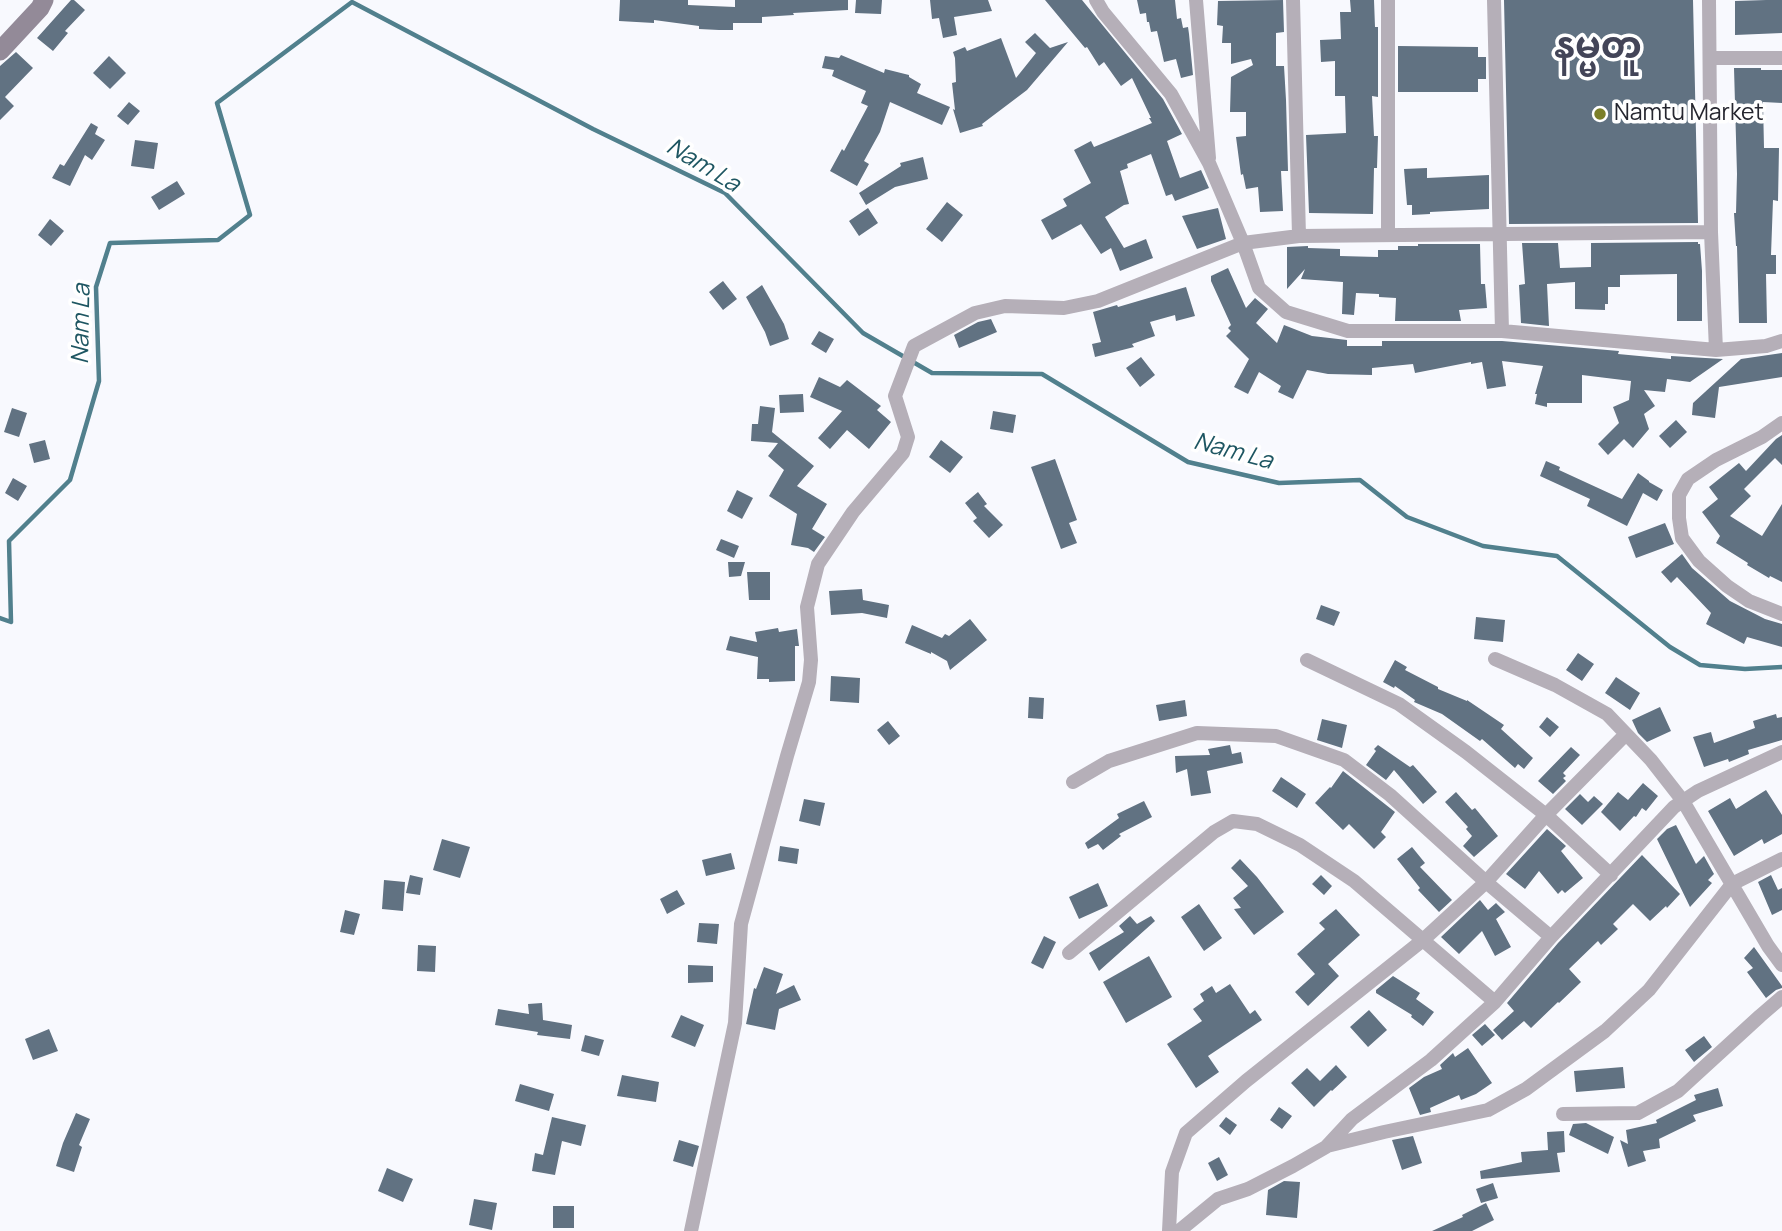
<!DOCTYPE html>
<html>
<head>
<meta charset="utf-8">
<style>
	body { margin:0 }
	canvas { display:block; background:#f8f9fe }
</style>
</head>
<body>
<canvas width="1782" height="1231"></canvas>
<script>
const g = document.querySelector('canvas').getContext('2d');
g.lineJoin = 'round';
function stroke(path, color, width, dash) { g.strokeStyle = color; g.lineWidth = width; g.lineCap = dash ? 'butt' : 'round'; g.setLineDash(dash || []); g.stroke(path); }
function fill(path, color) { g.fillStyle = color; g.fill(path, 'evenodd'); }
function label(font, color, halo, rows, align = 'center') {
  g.font = font + ' Manrope,"Noto Sans Myanmar",sans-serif'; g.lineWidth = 7; g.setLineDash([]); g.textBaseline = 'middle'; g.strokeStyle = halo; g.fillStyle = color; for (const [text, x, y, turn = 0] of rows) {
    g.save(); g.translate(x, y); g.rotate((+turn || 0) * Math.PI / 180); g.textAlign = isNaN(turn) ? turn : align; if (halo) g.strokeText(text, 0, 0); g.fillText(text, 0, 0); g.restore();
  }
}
stroke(new Path2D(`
	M0 618 11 622 9 541 70 480 99 381 96 287 110 243 218 240 250 215 217 103 352 2 593 129 725 193 863 333 932 373 1042 374 1188 462 1279 483 1360 480 1407 517 1483 546 1557 556 1670 647 1700 665 1745 669 1782 667`), '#51808d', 4.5);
fill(new Path2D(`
	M71 0H74L85 10 65 31 68 33 53 51 37 38Z
	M620 0H688V5L735 7V0H848V10L793 13 794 15 762 17V23H733V30H719L699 29V26L654 20V23L619 21Z
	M856 0H882L881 14 855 13Z
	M930 0H988L992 11 954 17 957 35 943 38 939 18 932 19Z
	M1045 0H1082L1163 99 1182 134 1167 141 1180 178 1201 170 1209 188 1175 201 1172 194 1166 196 1151 154 1127 164 1128 168 1120 171 1129 204 1124 205 1105 217 1124 248 1146 239 1153 258 1120 271 1111 248 1101 254 1081 224 1052 240 1041 220 1067 206 1063 199 1091 183 1074 150 1091 141 1094 147 1152 123 1149 118H1151L1132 78 1121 86 1104 62 1099 66 1087 47 1085 48Z
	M1137 0H1175L1177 19 1181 18 1183 28 1188 27 1189 34 1193 75 1181 78 1176 59 1164 62 1157 31 1151 32 1149 22H1147L1146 13 1140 14Z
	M1283 0 1284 32 1276 33V66H1284L1286 100 1288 171H1281L1283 211 1260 212 1258 187 1246 189 1243 174 1241 175 1236 137 1246 136V112H1230L1231 77 1253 65 1251 59 1231 64V43H1222L1223 26 1217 25 1218 1Z
	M1350 0H1374L1375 27H1378V97L1372 96 1374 136H1378L1377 168H1374L1373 214 1309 213 1306 135 1346 133 1345 96H1335V61L1321 62 1320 40 1341 39 1340 12H1351Z
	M1504 0H1693L1698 223 1509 224Z
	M1766 0H1782V33L1735 35V1Z
	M1035 33 1050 48 1068 42 1027 90 982 124 983 126 960 133 953 109 955 110 952 83 956 82 955 58 953 52 965 47 967 51 1001 38 1016 78 1036 53 1025 42Z
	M1398 46 1478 47V57H1486V79H1478V92H1398Z
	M16 52 33 68 5 97 14 106 0 120V66Z
	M841 55 884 73 885 69 909 75V77L921 84 917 93 950 107 942 125 890 102 880 132 864 161 869 164 857 186 830 171 842 149 844 151 868 106 861 103 866 91 832 76 834 70 822 68 825 56 839 58Z
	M109 56 126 73 110 89 93 73Z
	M1734 68H1761V70H1782V103L1763 102 1764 148H1779L1778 201 1773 200 1771 255H1776V274H1766L1767 323H1739L1737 246H1736L1734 213H1736L1737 174Z
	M129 102 140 111 128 125 117 116Z
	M91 123 98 127 95 134 105 140 92 160 85 155 70 186 52 178 60 164 64 166Z
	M135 140 158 143 154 169 131 166Z
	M923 157 928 179 895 187 866 205 859 193 901 166 900 163Z
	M1427 168V178L1489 175V209L1430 212V214L1412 215V205H1407L1404 169Z
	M177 181 185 194 159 210 151 197Z
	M947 202 963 215 942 242 926 229Z
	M868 208 878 223 859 236 849 221Z
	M1218 208 1226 239 1197 249 1182 216Z
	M50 219 64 231 51 246 38 235Z
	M1698 242V244H1700L1702 271V321H1677V274L1620 275V287H1608V304H1605V310L1575 309V282L1547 284 1549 326 1521 323 1519 285 1525 284 1522 243H1558L1560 268 1591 267V243Z
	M1418 244H1480L1481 284H1485L1487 308 1459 310 1461 321H1395L1396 298 1379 297V294L1356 293 1354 315 1342 314 1343 282 1301 279 1305 269 1287 289V247L1308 246V248L1340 249V256L1378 257V250H1398V246H1418Z
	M1228 268 1246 308 1255 298 1268 309 1256 323 1277 343 1284 325 1312 336 1347 340V346H1382V341H1502L1619 351 1618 354 1671 359V356L1723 359 1690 382 1667 379 1665 392 1644 390 1655 406 1644 414 1649 429 1633 448 1624 439 1608 455 1598 444 1619 423 1613 407 1629 400 1631 381 1582 375V403H1547V407L1535 404 1537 394H1535L1543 366 1502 361 1506 386 1487 389 1482 362 1471 364V362L1415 373 1413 364 1372 368V375L1328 374 1307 370 1293 399 1278 392 1281 386 1259 372 1248 394 1234 387 1249 359 1226 336 1231 331 1228 328 1231 325 1211 281V276Z
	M723 281 737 299 723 310 709 292Z
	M762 285 784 324 789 339 770 346 765 332 746 297Z
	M1186 287 1195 316 1176 321 1175 315 1150 322 1155 336 1132 344 1134 347 1095 357 1092 344 1101 342 1093 312 1117 305 1118 307Z
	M991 319 997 332 959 348 954 335 978 322Z
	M819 331 834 339 826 353 811 344Z
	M1782 353V377L1719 387 1715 418 1692 415 1693 403 1741 359Z
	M1141 357 1155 375 1140 387 1126 368Z
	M819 377 840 387 847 380 881 406 877 410 891 422 869 449 847 430 830 449 818 438 842 411 810 397Z
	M803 394 804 412 780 413 779 395Z
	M760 406 775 408 772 432 814 466 797 486 827 504 812 529 825 537 814 552 808 548 791 545 797 514 769 496 784 470 768 456 778 443 751 441 752 424H758Z
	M12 408 27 413 19 437 4 432Z
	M993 411 1016 415 1013 433 990 429Z
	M1676 420 1687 432 1670 448 1659 436Z
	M1782 435V465L1775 458 1744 489 1751 496 1730 516 1762 536 1782 504V582L1770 576 1769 578 1747 565 1748 563 1716 543 1720 536 1702 512 1718 499 1709 487 1739 463 1746 471 1776 439Z
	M45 440 50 459 34 463 29 444Z
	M941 440 963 457 950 473 929 457Z
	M1055 459 1077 520 1069 523 1077 543 1061 549 1031 467Z
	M1546 461 1560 467 1559 470 1622 499 1638 473 1649 481V482L1663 490 1657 501 1643 493 1627 526 1587 506 1590 499 1540 476Z
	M13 478 27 486 18 501 5 493Z
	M737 490 753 498 742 519 727 511Z
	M978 492 987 504 984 506 1003 525 989 538 973 521 977 518 965 503Z
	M1665 523 1674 544 1636 558 1628 537Z
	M721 539 739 546 734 558 716 550Z
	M1682 554 1692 568 1730 601 1765 619 1782 624V647L1747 637 1744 644 1706 624 1711 613 1677 577 1671 583 1661 572Z
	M728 562H745L741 576 729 577Z
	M747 572H770V600H749Z
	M862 589 863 600 889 605 887 618 862 613 831 615 829 591Z
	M1321 605 1340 612 1334 626 1316 619Z
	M1476 617 1505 620 1503 642 1474 639Z
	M970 619 987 640 950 670 947 661 931 652V654L905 643 912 625 942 638 945 634 949 636Z
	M778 628 779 632 797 629 799 646H795V681L769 682V679H757L758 657 726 650 730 636 757 642 755 632Z
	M1578 653 1594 664 1582 681 1566 670Z
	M1395 660 1407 667 1405 670 1438 687V689L1467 701V700L1504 725 1501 729 1533 758 1524 769 1518 764 1515 768 1482 739 1480 741 1442 714 1414 702 1415 700 1395 686 1394 688 1383 682Z
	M831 676 860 678 859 703 830 701Z
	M1616 677 1640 693 1630 710 1605 693Z
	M1029 697 1044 698 1043 719 1028 718Z
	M1185 700 1187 716 1159 721 1156 705Z
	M1660 707 1671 731 1647 742 1638 733 1632 720Z
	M1776 714 1777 718 1782 717V740L1748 750 1749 754 1729 762 1728 759 1704 767 1693 737 1711 732 1714 743 1755 728 1753 721Z
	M1547 717 1559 727 1550 737 1539 727Z
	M1322 719 1347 725 1342 748 1317 740Z
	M888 721 900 736 889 745 877 730Z
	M1230 745 1232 754 1241 752 1243 763 1207 771 1211 793 1191 796 1187 769 1176 773 1175 756 1210 755 1208 749Z
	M1378 745 1410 767 1413 765 1437 792 1423 804 1394 770 1386 780 1366 765 1376 751 1374 749Z
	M1571 747 1580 755 1563 773 1566 776 1563 778 1566 781 1553 794 1538 781Z
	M1343 771 1395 812 1381 832 1386 837 1374 849 1349 824 1343 830 1315 803 1330 787 1331 788Z
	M1281 777 1306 794 1297 808 1272 791Z
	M1643 783 1658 796 1646 811 1642 808 1636 817 1634 816 1620 831 1601 812 1618 792 1628 800Z
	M1766 790 1782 815V834L1764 844 1762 839 1734 856 1708 811 1730 798 1736 809Z
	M1456 792 1472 810 1475 808 1498 836 1474 857 1463 846 1472 836 1466 829 1468 827 1445 802Z
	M1580 794 1588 802 1594 796 1603 804 1582 825 1565 809Z
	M804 799 825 803 820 826 799 821Z
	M1144 801 1152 817 1119 834 1121 836 1103 850 1098 844 1088 849 1085 843 1119 818 1117 814Z
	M1676 825 1696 864 1704 856 1714 874 1708 880 1712 883 1690 907 1657 839 1667 829Z
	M1547 829 1566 846 1561 851 1583 878 1565 893 1562 890 1558 894 1539 871 1525 889 1506 874Z
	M442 839 470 847 460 878 433 870Z
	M780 846 799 849 797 864 778 861Z
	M1412 847 1425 863 1420 867 1452 900 1439 912 1418 890 1420 888 1397 859Z
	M731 853 735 869 706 876 702 860Z
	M1642 855 1680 894 1667 908 1666 906 1650 921 1633 904 1613 924 1618 929 1601 945 1598 941 1569 969 1581 982 1559 1003 1558 1002 1531 1028 1524 1021 1502 1040 1493 1030 1514 1011 1507 1003 1558 943Z
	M1240 859 1257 877 1284 912 1254 935 1234 909 1241 908 1233 898 1248 886 1231 868Z
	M410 875 423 878 420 895 406 893Z
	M1321 875 1332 886 1324 895 1312 884Z
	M1771 875 1778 890 1782 888V910L1772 915 1758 882Z
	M384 880 405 882 403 911 382 909Z
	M1098 883 1108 906 1079 919 1069 897Z
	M677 890 685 904 667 914 660 899Z
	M1480 900 1488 910 1496 903 1505 912 1496 919 1511 947 1495 956 1482 931 1459 954 1441 937Z
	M1199 904 1222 938 1204 951 1181 917Z
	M1336 909 1360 935 1328 964 1339 976 1308 1006 1295 992 1315 974 1297 954 1325 929 1319 923Z
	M345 910 360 914 354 935 340 932Z
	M1130 916 1137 924 1151 916 1155 921 1099 971 1089 953 1124 932 1119 926Z
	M699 923 719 924 717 944 697 942Z
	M1044 936 1056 942 1043 969 1031 963Z
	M418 945 436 946 435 972 417 971Z
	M1754 947 1782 986V988L1776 990 1766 998 1747 972 1753 968 1744 958Z
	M1149 956 1172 997 1126 1023 1103 982Z
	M688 965 713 966V982L688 983Z
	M764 967 783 974 776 994 794 985 801 1000 779 1009 775 1030 746 1024 754 988 756 989Z
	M1393 976 1420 993 1416 999 1434 1012 1423 1026 1411 1017 1412 1015 1376 993V990Z
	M1230 984 1250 1014 1255 1010 1262 1020 1208 1056 1219 1072 1196 1088 1167 1044 1202 1021 1193 1009 1204 1001 1200 994 1212 986 1216 993Z
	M542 1003 543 1020 572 1025 570 1039 537 1035 538 1032 495 1025 498 1009 529 1014 528 1004Z
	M1369 1010 1387 1030 1368 1047 1350 1027Z
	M681 1015 704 1025 695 1047 671 1037Z
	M1485 1024 1495 1035 1482 1046 1472 1035Z
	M49 1029 58 1051 33 1060 25 1039Z
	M585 1035 604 1040 599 1056 581 1051Z
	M1704 1036 1712 1047 1694 1062 1685 1050Z
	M1468 1048 1492 1083 1476 1094 1461 1100 1459 1095 1430 1108 1431 1112 1420 1115 1409 1088 1424 1077 1442 1069 1440 1065 1453 1053 1455 1057Z
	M1336 1065 1347 1077 1332 1091 1331 1090 1314 1107 1291 1083 1307 1068 1320 1081Z
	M1623 1067 1625 1088 1576 1092 1574 1071Z
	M622 1075 659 1082 656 1102 617 1096Z
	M520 1084 554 1094 549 1111 515 1101Z
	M1718 1088 1723 1106 1693 1115 1696 1121 1659 1139 1660 1148 1643 1151 1646 1161 1628 1167 1620 1140 1628 1144 1626 1130 1657 1123 1656 1120 1696 1100 1694 1095Z
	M1279 1107 1292 1116 1282 1129 1270 1120Z
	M76 1113 90 1119 79 1145 82 1147 74 1172 56 1166 63 1143Z
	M552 1117 586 1125 581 1146 562 1141 555 1175 532 1171 535 1153 543 1155Z
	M1226 1117 1237 1125 1230 1135 1219 1126Z
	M1586 1123 1614 1137 1608 1154 1569 1135 1573 1124Z
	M1564 1131 1565 1152 1557 1153 1560 1172 1481 1179 1480 1171 1522 1162 1521 1152 1548 1150 1547 1132Z
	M1413 1136 1422 1163 1402 1170 1392 1140Z
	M679 1140 699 1146 693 1167 673 1161Z
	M1219 1157 1228 1175 1217 1181 1208 1163Z
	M387 1168 413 1179 403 1202 378 1191Z
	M1284 1181 1300 1182 1297 1218 1266 1215 1268 1190Z
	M1493 1183 1498 1198 1481 1203 1476 1189Z
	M474 1199 497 1203 492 1230 469 1225Z
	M1486 1203 1494 1220 1472 1231H1432L1463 1217 1462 1215Z
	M553 1206H574V1228H553Z`), '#617282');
stroke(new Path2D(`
	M1096 0 1103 12 1171 94 1209 163 1243 243 1259 288 1286 312 1348 331H1502L1716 350 1766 346 1782 341
	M1196 0 1209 158
	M1293 0 1299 236
	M1388 0V235
	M1494 0 1502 331
	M1709 0 1711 232 1716 350
	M1710 58H1782
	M1782 423 1762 437 1716 460 1688 479 1679 495V518L1682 538 1699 561 1727 586 1749 601 1782 614
	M1495 659 1555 685 1607 714 1651 760 1683 801 1768 946 1782 965
	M1307 660 1399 704 1466 752 1546 815 1611 875
	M1073 782 1109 761 1197 733 1276 736 1344 760 1390 795 1486 882 1551 937
	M1069 953 1214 832 1233 821 1257 824 1300 845 1354 881 1495 1002
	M1563 1114 1638 1113 1678 1091 1760 1016 1782 997
	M1327 1146 1384 1132 1488 1110 1526 1089 1605 1031 1649 990 1732 884 1782 859
	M691 1231 735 1023 741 924 787 756 809 682 811 660 807 607 818 564 853 512 903 453 908 437 895 396 914 346 975 313 1005 306 1064 308 1098 301 1243 243 1299 236 1711 232
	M1169 1231 1172 1172 1186 1133 1246 1081 1423 940 1486 882 1546 815 1626 734
	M1179 1231 1218 1199 1248 1189 1293 1166 1326 1147 1352 1119 1431 1060 1495 1002 1551 937 1674 807 1698 791 1782 752`), '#b5afb8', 14);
stroke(new Path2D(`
	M0 51 40 8 44 0`), '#938a98', 19);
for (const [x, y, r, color] of [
	[1600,114,7,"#7b7f29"]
]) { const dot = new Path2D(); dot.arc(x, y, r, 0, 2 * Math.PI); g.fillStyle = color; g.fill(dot); stroke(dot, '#fff', 2.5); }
label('23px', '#25262f', '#fff', [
	["Namtu Market",1614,114]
], 'left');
label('italic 24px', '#1e5662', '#fff', [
	["Nam La",703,166,31],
	["Nam La",82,324,-89],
	["Nam La",1233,452,15]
]);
label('bold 37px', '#434558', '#fff', [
	["နမ္မတူ",1598,48]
]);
</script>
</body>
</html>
